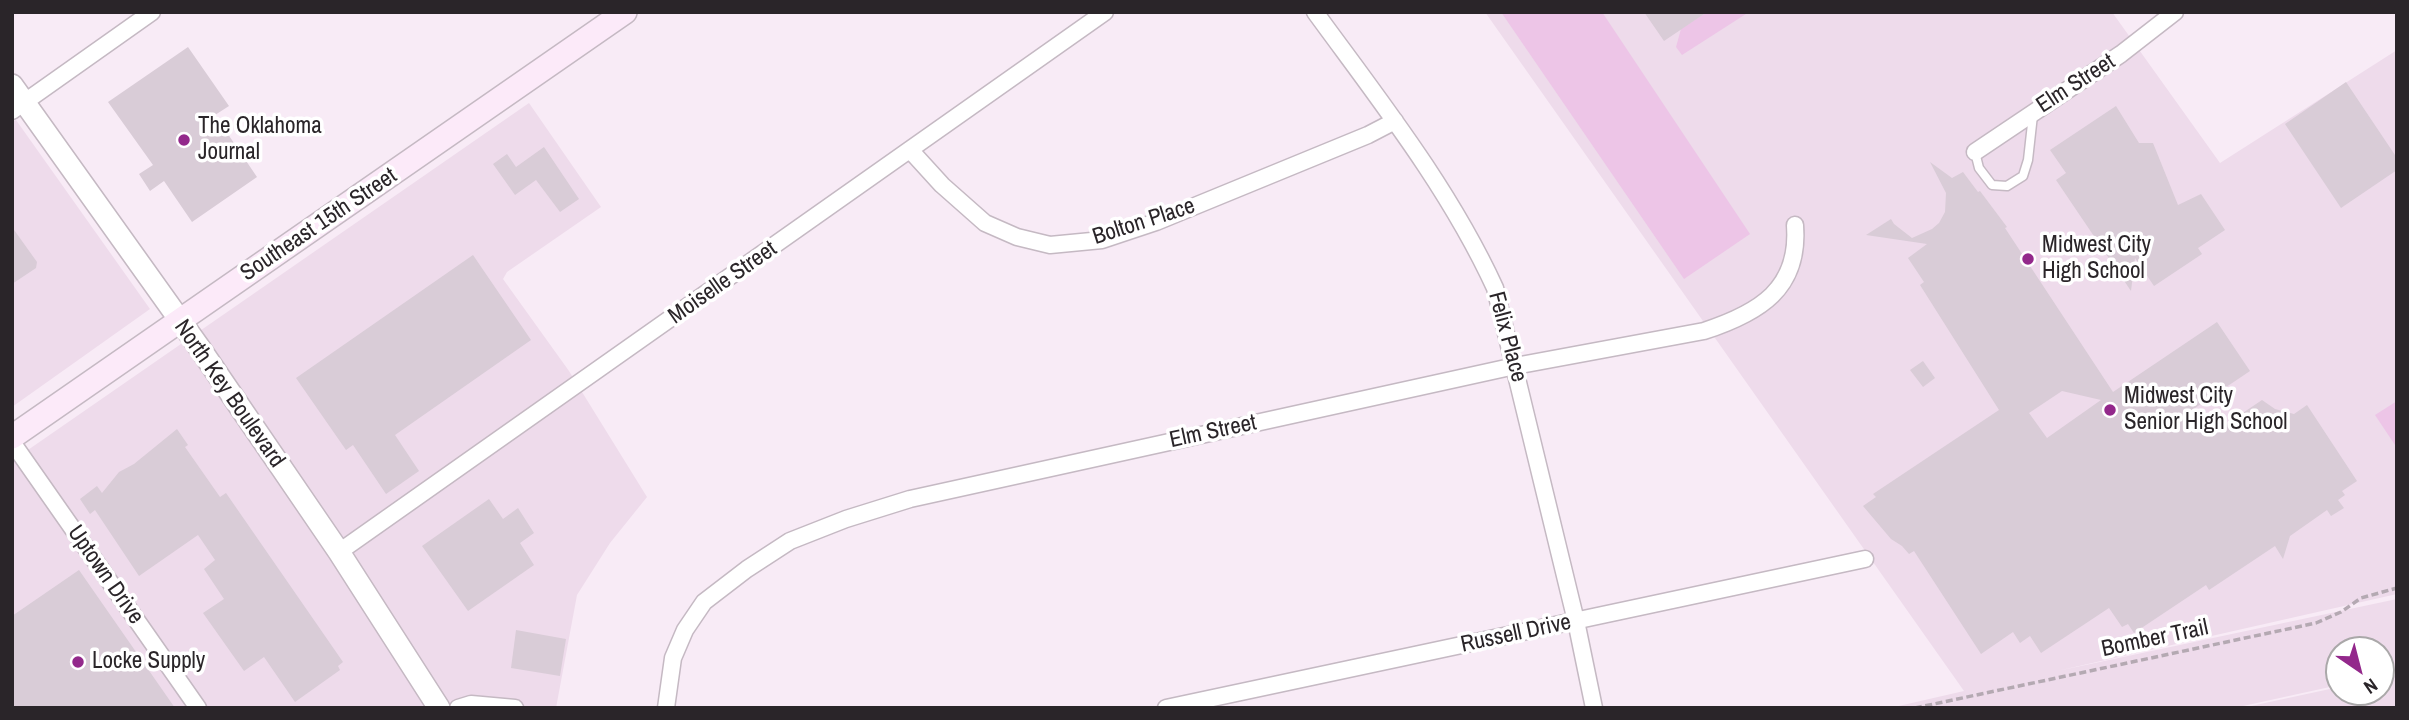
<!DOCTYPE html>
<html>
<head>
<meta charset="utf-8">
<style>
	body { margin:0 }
	#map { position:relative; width:2409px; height:720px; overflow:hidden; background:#f8ebf6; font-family:"Archivo Narrow",sans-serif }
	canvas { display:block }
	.frame { position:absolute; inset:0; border:14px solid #2a2529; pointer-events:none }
	.north { position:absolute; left:2325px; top:636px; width:70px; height:70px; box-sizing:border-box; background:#fff; border:2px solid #aaa8a9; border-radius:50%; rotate:145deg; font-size:19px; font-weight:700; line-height:28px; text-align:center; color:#2a2529 }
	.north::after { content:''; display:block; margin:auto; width:24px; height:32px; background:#93288b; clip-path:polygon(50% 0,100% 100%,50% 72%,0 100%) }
</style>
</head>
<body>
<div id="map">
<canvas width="2409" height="720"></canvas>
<div class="frame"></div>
<div class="north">N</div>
</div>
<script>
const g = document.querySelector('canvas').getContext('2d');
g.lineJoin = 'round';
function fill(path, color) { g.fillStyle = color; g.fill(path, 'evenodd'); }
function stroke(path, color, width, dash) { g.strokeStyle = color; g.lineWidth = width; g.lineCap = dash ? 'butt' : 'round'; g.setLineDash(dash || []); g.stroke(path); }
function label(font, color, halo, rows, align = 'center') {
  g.font = font + ' "Archivo Narrow",sans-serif'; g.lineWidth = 7; g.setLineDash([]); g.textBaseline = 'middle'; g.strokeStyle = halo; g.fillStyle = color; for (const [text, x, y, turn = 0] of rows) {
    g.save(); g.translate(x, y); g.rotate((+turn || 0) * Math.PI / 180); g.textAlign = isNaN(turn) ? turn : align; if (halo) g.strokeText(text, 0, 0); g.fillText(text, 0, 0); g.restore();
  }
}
fill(new Path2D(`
	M1485 12H2112L2220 163 2397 50V594L2057 671 2397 599V673L2381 677V650H2339V685L2234 708H1890L1964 691Z
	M529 103 601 207 507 272 503 279 569 371 647 497 610 543 577 595 556 708H12V461Z
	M16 120 150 309 12 407V122Z
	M2397 675V708H2242L2339 687V692H2381V678Z`), '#eedbeb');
fill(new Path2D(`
	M1501 12H1602L1750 234 1684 279Z
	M1707 12H1749L1682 55 1676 47 1681 29Z
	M2397 401V448L2375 415Z`), '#edc5e7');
fill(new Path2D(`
	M1644 12H1707L1664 41Z
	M188 47 229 106 215 115 257 177 192 222 164 181 150 191 139 174 153 165 108 102Z
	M2346 82 2397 158V170L2341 208 2285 124Z
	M2116 106 2139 143H2153L2178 205 2201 194 2225 230 2198 248 2202 254 2154 286 2135 258 2131 291 2056 180 2066 173 2050 150Z
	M544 147 579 199 560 212 536 180 515 195 493 164 507 154 516 167Z
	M1930 162 1952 178 1963 172 1978 192 1980 191 2007 227 2005 228 2113 392 2217 322 2250 371 2192 410 2216 417 2219 429 2262 400 2275 409 2294 414 2307 405 2357 481 2342 491 2345 495 2338 500 2344 508 2331 516 2327 510 2290 536 2283 559 2275 546 2209 590 2206 585 2134 633 2128 624 2122 627 2109 608 2041 653 2030 636 2020 643 2013 632 1981 654 1914 551 1909 554 1902 546 1891 539 1863 506 1876 497 1873 494 1999 410 1920 285 1924 282 1908 258 1927 244 1866 235 1891 219 1894 224 1912 238 1932 229 1939 223 1945 212 1946 193ZM2062 391 2101 400 2047 438 2029 413Z
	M12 227 37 262 36 268 12 284Z
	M473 255 531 340 395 435 419 471 386 494 353 445 346 450 296 378Z
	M1923 361 1935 378 1923 387 1910 370Z
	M177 429 188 445 185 447 220 497 226 493 343 662 338 666 340 670 295 702 264 657 244 671 203 613 224 599 204 569 215 560 198 535 139 576 95 510 90 514 80 499 97 486 102 493 119 472 134 464Z
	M489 499 503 519 518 508 534 533 520 543 534 565 468 611 422 546Z
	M79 570 175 708H12V616Z
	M516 630 566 639 560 676 511 668Z`), '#d9ccd7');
const service = new Path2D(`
	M1975 152 1979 168 1992 185 2007 186 2023 176 2028 160 2033 115`);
const minor = new Path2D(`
	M1315 12C1380 101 1449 188 1495 288L1576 621 1594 708
	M12 111 152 12
	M911 151 942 185 985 223 1017 237 1050 245 1102 240 1156 222 1368 135 1395 121
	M1975 152 2121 54 2175 12
	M12 442 198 708
	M339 552 1105 12
	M458 708 471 704 515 708
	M666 708 673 658 685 630 704 602 747 569 790 541 846 519 910 499 1515 366 1704 331C1759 313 1800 289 1795 225
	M1166 708 1865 559`);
const tertiary = new Path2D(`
	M12 85 199 347 339 552 439 708`);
const secondary = new Path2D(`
	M12 437 625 12`);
stroke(service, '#c5b9c3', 11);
stroke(minor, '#c5b9c3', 19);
stroke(tertiary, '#c5b9c3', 24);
stroke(secondary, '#c5b9c3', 26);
stroke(new Path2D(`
	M1915 708 2316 623 2341 612 2361 598 2397 588`), '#b4a9b2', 3.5, [7, 3.5]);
stroke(service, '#fff', 8);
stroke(minor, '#fff', 16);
stroke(tertiary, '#fff', 21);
stroke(secondary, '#fceaf9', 23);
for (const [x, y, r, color] of [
	[184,140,7,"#93288b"],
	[2028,259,7,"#93288b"],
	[2110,410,7,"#93288b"],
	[78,662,7,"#93288b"]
]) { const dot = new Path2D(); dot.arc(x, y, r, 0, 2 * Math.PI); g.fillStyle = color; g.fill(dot); stroke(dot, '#fff', 2.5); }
label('23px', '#2a2529', '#fff', [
	["Elm Street",2076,84,-33],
	["Bolton Place",1144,222,-18],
	["Southeast 15th Street",319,225,-34],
	["Moiselle Street",723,283,-35],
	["Felix Place",1507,337,75],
	["North Key Boulevard",229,394,55],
	["Elm Street",1213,432,-12],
	["Uptown Drive",105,575,55],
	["Russell Drive",1516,634,-12],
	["Bomber Trail",2155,639,-12]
]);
label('23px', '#2a2529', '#fff', [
	["The Oklahoma",198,127],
	["Journal",198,153],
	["Midwest City",2042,246],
	["High School",2042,272],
	["Midwest City",2124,397],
	["Senior High School",2124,423],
	["Locke Supply",92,662]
], 'left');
</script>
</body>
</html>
